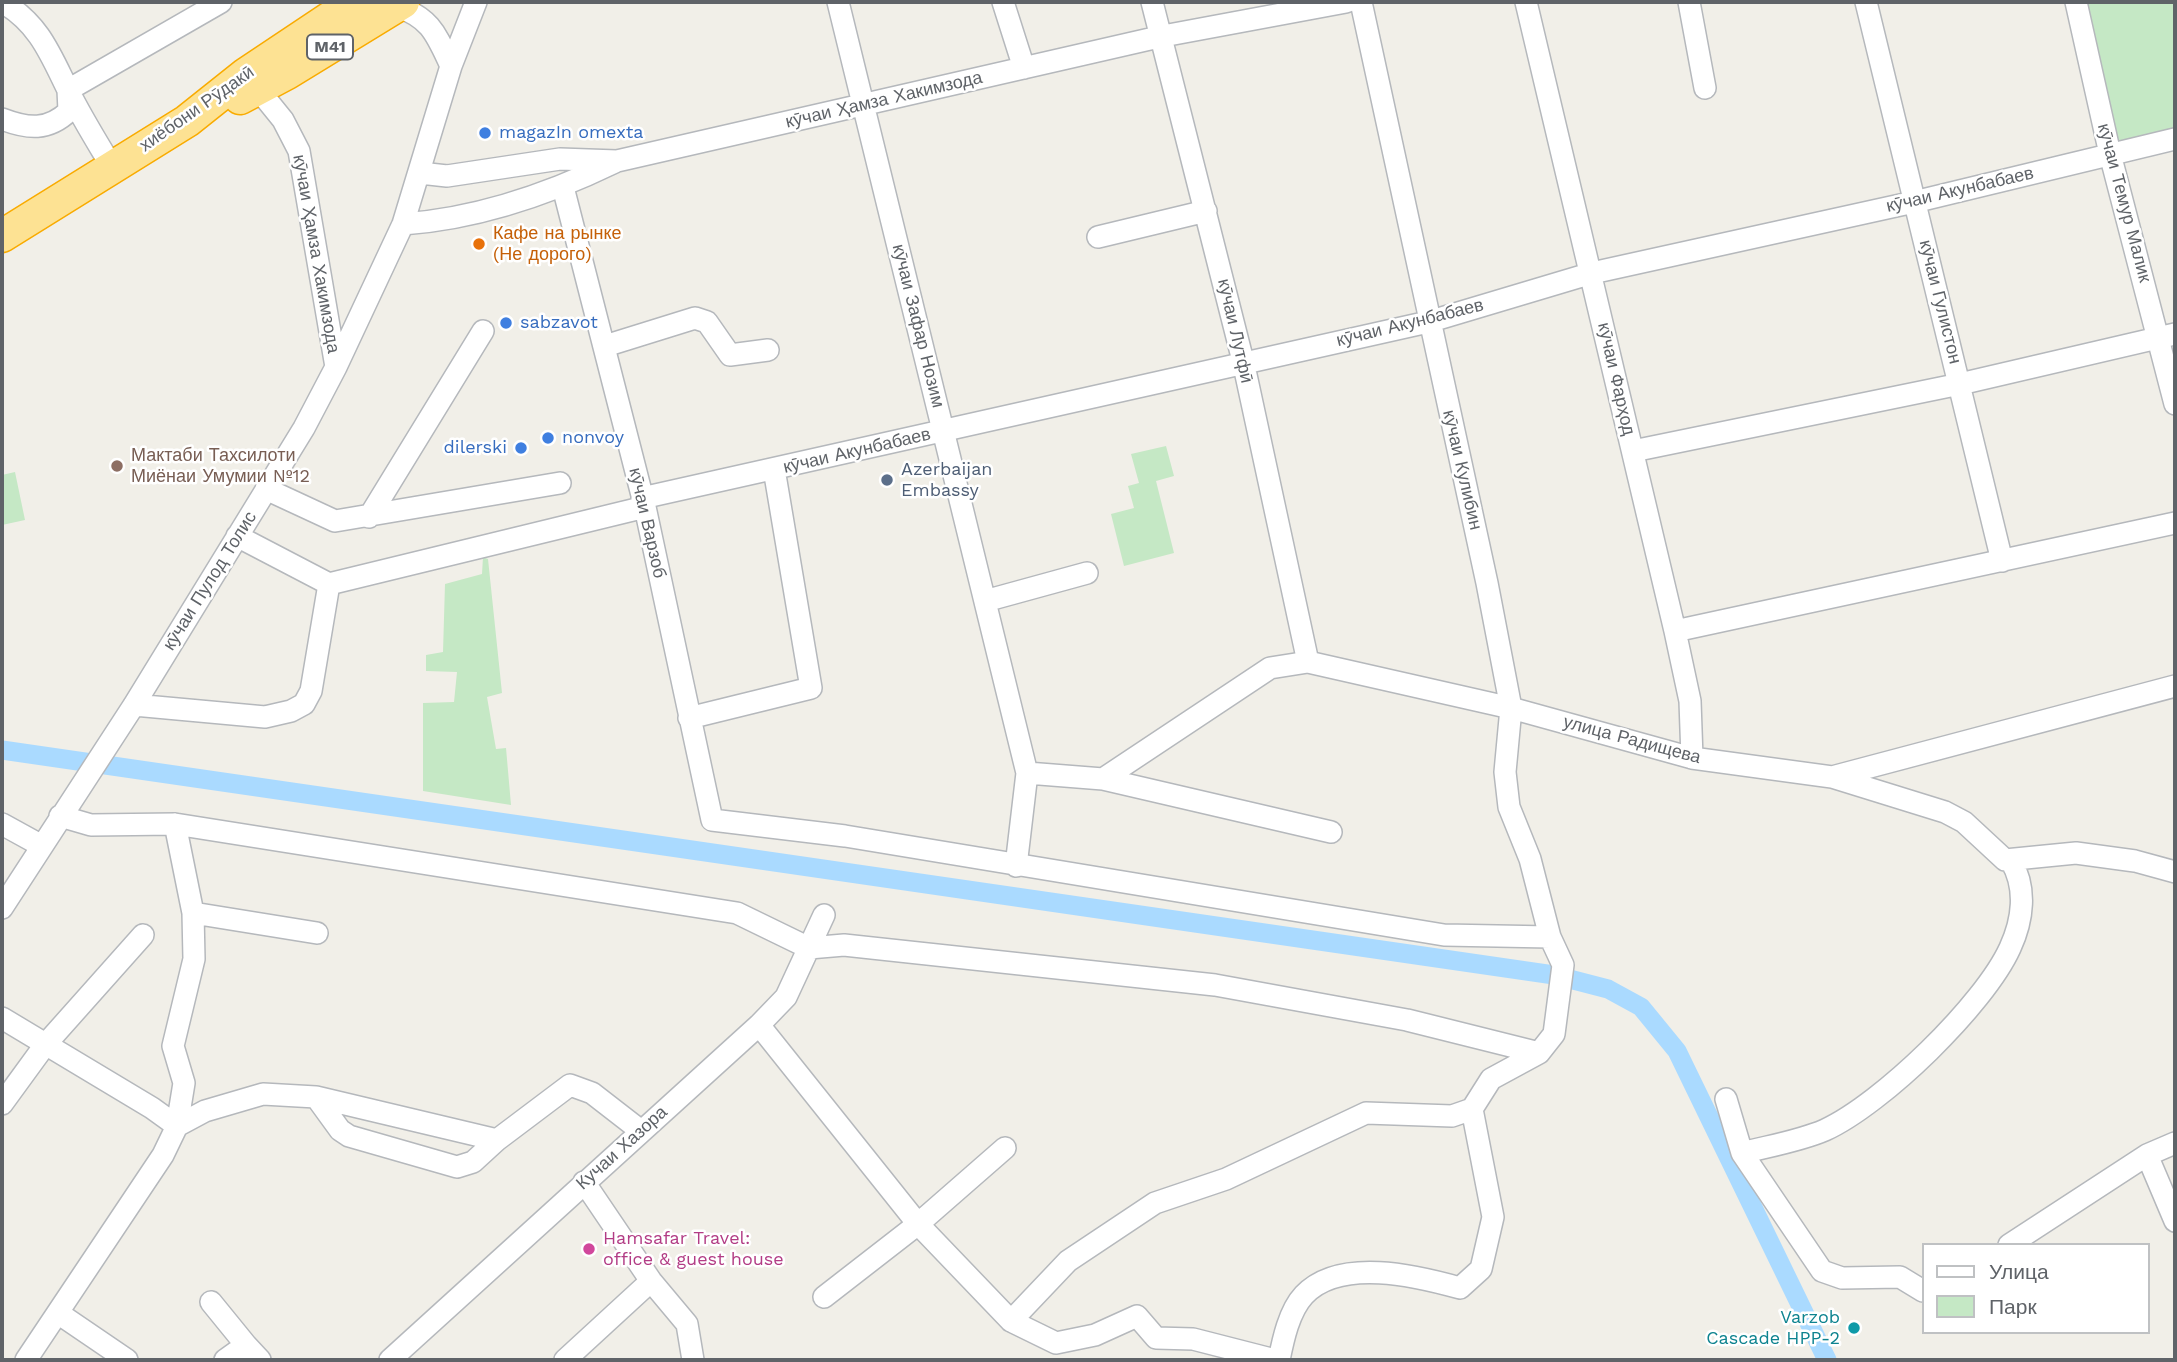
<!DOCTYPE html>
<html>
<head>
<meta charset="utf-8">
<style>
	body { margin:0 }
	#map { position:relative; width:2177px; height:1362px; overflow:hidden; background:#f1efe8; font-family:"Work Sans",sans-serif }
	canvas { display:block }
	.frame { position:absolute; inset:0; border:4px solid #5f6368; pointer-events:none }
	.legend { position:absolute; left:1922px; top:1243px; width:228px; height:91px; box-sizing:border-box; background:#fff; border:2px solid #bfc1c3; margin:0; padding:9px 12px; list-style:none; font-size:21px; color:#5f6368 }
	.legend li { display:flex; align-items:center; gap:14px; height:35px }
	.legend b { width:35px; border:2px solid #bfc1c3 }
</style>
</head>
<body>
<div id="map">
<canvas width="2177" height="1362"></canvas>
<div class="frame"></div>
<ul class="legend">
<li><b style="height:9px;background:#fff"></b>Улица</li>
<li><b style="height:19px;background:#c5e8c5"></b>Парк</li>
</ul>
</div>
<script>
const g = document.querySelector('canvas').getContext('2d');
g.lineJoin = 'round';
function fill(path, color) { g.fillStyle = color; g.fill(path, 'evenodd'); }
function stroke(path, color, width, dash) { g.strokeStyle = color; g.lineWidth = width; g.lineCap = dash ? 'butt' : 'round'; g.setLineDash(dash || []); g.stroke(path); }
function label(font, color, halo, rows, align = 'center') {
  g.font = font + ' "Work Sans",sans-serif'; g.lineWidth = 5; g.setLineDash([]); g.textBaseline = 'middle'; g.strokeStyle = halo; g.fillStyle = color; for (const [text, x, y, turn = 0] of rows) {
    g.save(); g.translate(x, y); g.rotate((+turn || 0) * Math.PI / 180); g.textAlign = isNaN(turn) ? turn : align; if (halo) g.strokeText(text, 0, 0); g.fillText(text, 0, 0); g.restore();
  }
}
fill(new Path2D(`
	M2079 2H2175V132L2113 146Z
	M1166 446 1174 476 1156 481 1174 553 1124 566 1111 514 1134 508 1128 486 1139 483 1131 454Z
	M15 472 25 520 2 525V475Z
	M483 557 488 559 502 693 487 697 496 749 506 748 511 805 423 791V703L454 702 457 672 426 671V655L443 652 445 584 482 574Z`), '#c5e8c5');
stroke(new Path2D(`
	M2 750 1554 975 1608 989 1641 1007 1677 1051 1827 1360`), '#aadaff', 19);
const minor = new Path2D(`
	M2 2C40 24 51 56 69 92 82 118 97 142 112 167
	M838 2 1027 773 1016 866
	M1003 2 1024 68
	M1152 2 1243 361 1308 662
	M1526 2 1675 631 1690 701 1692 758
	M1689 2 1705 88
	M1866 2 2002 561
	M2076 2 2110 154 2175 404
	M396 6C431 18 436 34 451 66
	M249 78 283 120 299 151 336 367
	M2 119C28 129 48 131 69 111L68 90 221 2
	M420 173 447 176 560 159 617 161 1163 36 1346 2
	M563 187 645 507 712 820 845 836 1444 935 1550 937
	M403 224C476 219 549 194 615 162
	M1098 237 1206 211
	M605 346 695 318 707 322 730 355 768 350
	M1633 451 1960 384 2175 334
	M266 489 335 521 560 483
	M642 498 1428 322 1592 273 1914 202 2175 139
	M369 517 483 331
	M237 536 329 584 645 507
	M985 601 1087 573
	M1675 631 2175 523
	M134 705 265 717 291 711 304 704 311 691 329 584
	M689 718 811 688 774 469
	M1027 773 1103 779 1331 832
	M1832 777 2175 686
	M1103 779 1270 668 1308 662 1511 708 1692 758 1832 777 1945 812 1964 822 2005 860 2076 853 2135 861 2175 872
	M60 816 91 825 175 824 737 913 809 948 844 945 1215 985 1407 1020 1539 1053
	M2 824 42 846
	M2 908 134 705 304 428 336 367 403 224 451 66 476 2
	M193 913 317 933
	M2 1018 152 1108 177 1126 205 1111 263 1094 316 1097 497 1140 570 1085 592 1093 641 1131
	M759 1025 918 1224 1005 1148
	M316 1097 340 1130 349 1136 457 1167 473 1162 497 1140
	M1726 1099 1742 1153
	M2 1104 45 1045 143 935
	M2147 1155 2175 1221
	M584 1182 651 1281 687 1324 693 1360
	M2009 1245 2147 1155 2175 1143
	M1923 1291 1900 1277 1842 1278 1822 1271 1742 1153C1769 1146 1800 1141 1825 1130 1882 1104 1984 1005 2010 948 2023 920 2027 888 2011 861
	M824 1297 918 1224 1011 1321 1068 1261 1155 1203 1226 1179 1366 1113 1452 1116 1472 1109 1491 1079 1539 1053 1554 1034 1563 965 1550 937 1530 859 1509 807 1505 772 1511 708 1487 583 1361 2
	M211 1302 246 1345
	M58 1313 127 1360
	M1011 1321 1056 1343 1095 1335 1137 1316 1156 1338 1193 1339 1275 1360
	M26 1360 163 1155 177 1126 184 1083 173 1046 194 959 193 913 175 824
	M225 1360 246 1345 260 1360
	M390 1360 759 1025 786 997 824 915
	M565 1360 651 1281
	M1279 1360C1283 1340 1289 1311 1304 1295 1340 1257 1417 1276 1460 1288L1481 1269 1493 1217 1472 1109`);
const highway = new Path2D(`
	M240 98 287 73 403 2
	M2 236 187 121 246 74 354 2`);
stroke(minor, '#b5b8bc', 24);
stroke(highway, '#f9ab00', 35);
stroke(minor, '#fff', 21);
stroke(highway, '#fde293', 32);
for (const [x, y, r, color] of [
	[485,133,7,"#3f7fe0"],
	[479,244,7,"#e8710a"],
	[506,323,7,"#3f7fe0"],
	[548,438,7,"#3f7fe0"],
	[521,448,7,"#3f7fe0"],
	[117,466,7,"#8d6e63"],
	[887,480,7,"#5c6f8a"],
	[589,1249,7,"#d1479c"],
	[1854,1328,7,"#0f9aa8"]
]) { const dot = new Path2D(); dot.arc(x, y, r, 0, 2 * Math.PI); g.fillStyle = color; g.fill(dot); stroke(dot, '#fff', 2.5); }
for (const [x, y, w] of [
	[330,47,46]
]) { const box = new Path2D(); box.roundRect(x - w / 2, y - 12.5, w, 25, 5); g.fillStyle = '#fff'; g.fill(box); stroke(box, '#5f6368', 2); }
label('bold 16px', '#5f6368', null, [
	["M41",330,47]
]);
label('18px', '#5f6368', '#fff', [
	["кӯчаи Ҳамза Хакимзода",884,100,-13],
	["хиёбони Рӯдакӣ",197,109,-35],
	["кӯчаи Акунбабаев",1960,190,-13],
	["кӯчаи Темур Малик",2124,203,75],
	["кӯчаи Ҳамза Хакимзода",316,254,80],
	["кӯчаи Гулистон",1940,302,76],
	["кӯчаи Акунбабаев",1410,323,-14],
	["кӯчаи Зафар Нозим",918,326,76],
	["кӯчаи Лутфӣ",1235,331,77],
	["кӯчаи Фарҳод",1616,379,77],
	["кӯчаи Акунбабаев",857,451,-13],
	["кӯчаи Кулибин",1462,470,77],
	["кӯчаи Варзоб",647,523,77],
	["кӯчаи Пулод Толис",210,581,-58],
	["улица Радищева",1632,740,15],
	["Кучаи Хазора",622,1148,-42]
]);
label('18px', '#366cbe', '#fff', [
	["magazIn omexta",499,133],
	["sabzavot",520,323],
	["nonvoy",562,438],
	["dilerski",507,448,"right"]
], 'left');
label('18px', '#c56008', '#fff', [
	["Кафе на рынке",493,234],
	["(Не дорого)",493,255]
], 'left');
label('18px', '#785e54', '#fff', [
	["Мактаби Тахсилоти",131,456],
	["Миёнаи Умумии №12",131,477]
], 'left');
label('18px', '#4e5e75', '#fff', [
	["Azerbaijan",901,470],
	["Embassy",901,491]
], 'left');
label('18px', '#b23c85', '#fff', [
	["Hamsafar Travel:",603,1239],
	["office & guest house",603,1260]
], 'left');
label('18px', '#0d838f', '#fff', [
	["Varzob",1840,1318],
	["Cascade HPP-2",1840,1339]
], 'right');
</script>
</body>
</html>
